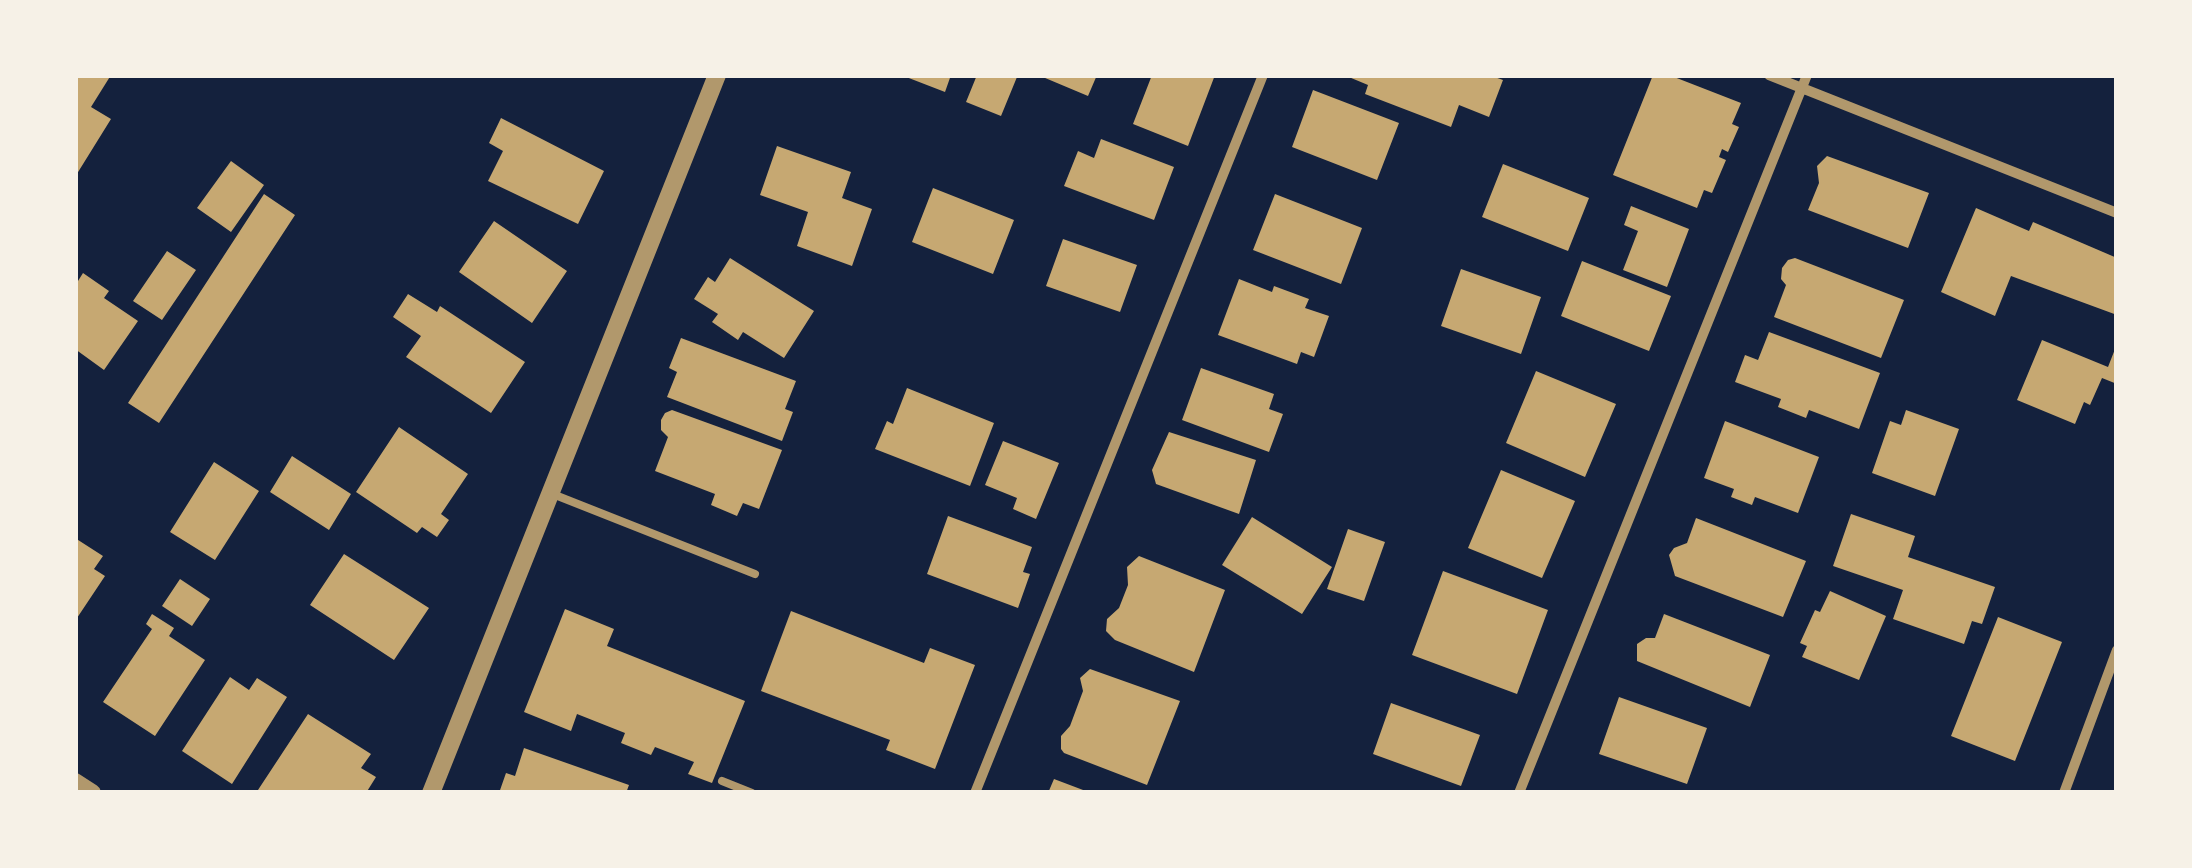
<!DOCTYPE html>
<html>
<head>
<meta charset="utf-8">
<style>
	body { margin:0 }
	#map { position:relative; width:2192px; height:868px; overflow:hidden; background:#14213d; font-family:"Noto Sans",sans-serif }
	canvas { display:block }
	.frame { position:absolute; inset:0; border:78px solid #f6f1e7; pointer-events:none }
</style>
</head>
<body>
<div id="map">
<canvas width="2192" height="868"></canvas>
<div class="frame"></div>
</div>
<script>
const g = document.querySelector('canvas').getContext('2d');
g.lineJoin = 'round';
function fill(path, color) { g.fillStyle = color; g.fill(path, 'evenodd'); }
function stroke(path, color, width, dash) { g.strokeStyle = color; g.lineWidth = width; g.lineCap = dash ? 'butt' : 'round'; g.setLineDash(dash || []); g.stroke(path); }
fill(new Path2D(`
	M75 75H111L91 107 111 119 75 177Z
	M901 75H951L945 92Z
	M977 75 1017 77 1001 116 966 102Z
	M1038 75H1097L1088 96Z
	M1152 75H1215L1188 146 1133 124Z
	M1344 75H1489L1503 80 1489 117 1459 105 1451 127 1365 94 1368 85Z
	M1653 75H1669L1741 103 1732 124 1739 127 1728 152 1722 149 1719 157 1726 160 1712 193 1704 190 1697 208 1613 175Z
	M1313 90 1399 123 1377 180 1292 147Z
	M501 118 604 171 578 224 488 181 503 151 489 143Z
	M1101 139 1174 167 1154 220 1064 186 1078 151 1094 158Z
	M777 146 851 172 842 198 872 209 852 266 797 246 808 212 760 195Z
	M1827 156 1929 193 1908 248 1808 210 1819 183 1817 166Z
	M231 161 264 185 231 232 197 208Z
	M1503 164 1589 198 1568 251 1482 217Z
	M933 188 1014 220 993 274 912 242Z
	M264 194 295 215 159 423 128 403Z
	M1275 194 1362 228 1341 284 1253 250Z
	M1631 206 1689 229 1667 287 1623 270 1638 231 1624 225Z
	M1976 208 2029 231 2033 222 2117 258V315L2011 276 1995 316 1941 292Z
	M494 221 567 271 532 323 459 272Z
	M1063 239 1137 265 1120 312 1046 286Z
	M167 251 196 270 162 320 133 301Z
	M730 258 814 311 784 358 743 332 738 340 712 322 718 314 694 299 708 277 715 282Z
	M1795 258 1904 300 1881 358 1774 317 1786 285 1781 279 1782 268 1788 260Z
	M1582 261 1671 296 1649 351 1561 316Z
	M1461 269 1541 297 1521 354 1441 326Z
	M83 273 109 291 104 298 138 321 104 370 75 349V278L78 281Z
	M1239 279 1272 292 1274 286 1309 299 1305 308 1329 316 1314 357 1301 352 1297 364 1218 335Z
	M408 294 437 312 440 306 525 362 491 413 406 357 421 336 393 317Z
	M1769 332 1880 373 1859 429 1809 410 1806 418 1778 407 1781 399 1735 382 1745 355 1758 360Z
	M681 338 796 381 785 409 793 412 782 441 667 397 677 372 669 368Z
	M2042 340 2108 367 2117 344V384L2102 378 2090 405 2084 402 2075 424 2017 400Z
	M1201 368 1274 394 1269 409 1283 414 1269 452 1182 420Z
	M1536 371 1616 404 1585 477 1506 443Z
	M907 388 994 423 970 486 875 449 887 421 893 424Z
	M672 410 782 450 759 509 743 503 737 516 711 505 715 494 655 471 668 437 661 430V420L665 413Z
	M1906 410 1959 429 1935 496 1872 473 1890 421 1901 425Z
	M1725 421 1819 457 1798 513 1755 497 1752 505 1731 497 1734 489 1704 478Z
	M399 427 468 474 441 514 449 520 437 537 422 527 417 533 356 492Z
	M1169 432 1256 460 1239 514 1156 484 1152 470Z
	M1003 441 1059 463 1036 519 1013 509 1017 498 985 485Z
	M292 456 351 494 329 530 270 492Z
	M214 462 259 491 215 560 170 532Z
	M1501 470 1575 501 1542 578 1468 548Z
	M1851 514 1915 536 1908 557 1995 587 1982 624 1972 621 1964 644 1893 619 1903 590 1833 566Z
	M948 516 1032 547 1023 572 1030 574 1018 608 927 574Z
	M1252 517 1332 567 1302 614 1222 565Z
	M1696 518 1806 561 1783 617 1675 576 1669 555 1674 548 1687 543Z
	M1348 529 1385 542 1364 601 1327 589Z
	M75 538 103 556 94 569 105 576 75 621Z
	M344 554 429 608 394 660 310 605Z
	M1139 556 1225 590 1194 672 1115 640 1106 631 1107 619 1119 608 1128 585 1127 567Z
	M1443 571 1548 610 1517 694 1412 655Z
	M180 579 210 599 192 626 162 606Z
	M1830 591 1886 616 1859 680 1802 657 1807 646 1800 643 1815 610 1820 612Z
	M565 609 614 629 607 646 745 701 712 783 688 774 694 762 655 747 651 755 621 743 625 733 577 714 571 731 524 712Z
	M791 611 924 663 930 648 975 665 935 769 886 750 890 740 761 691Z
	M152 614 174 628 169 636 205 660 155 736 103 702 152 629 146 624Z
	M1664 614 1770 655 1750 707 1637 661V644L1646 638H1655Z
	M1998 617 2062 642 2015 761 1951 736Z
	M1090 669 1180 701 1147 785 1064 753 1061 749V736L1070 726 1083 691 1080 678Z
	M230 677 249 690 257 678 287 697 232 784 182 751Z
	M1619 697 1707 728 1687 784 1599 754Z
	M1391 703 1480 735 1461 786 1373 754Z
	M308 714 371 754 361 768 376 777 366 793H256Z
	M524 748 629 785 626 793H499L506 773 515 776Z
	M1054 779 1091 793H1048Z`), '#c6a872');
stroke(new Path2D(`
	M550 493 755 574
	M722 781 752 793`), '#b1986c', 8);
stroke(new Path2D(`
	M1769 75 2117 213
	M975 793 1263 75
	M1519 793 1807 75
	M2064 793 2117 650`), '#b1986c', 10);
stroke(new Path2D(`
	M75 782 92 793
	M431 793 717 75`), '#b1986c', 18);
</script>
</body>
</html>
